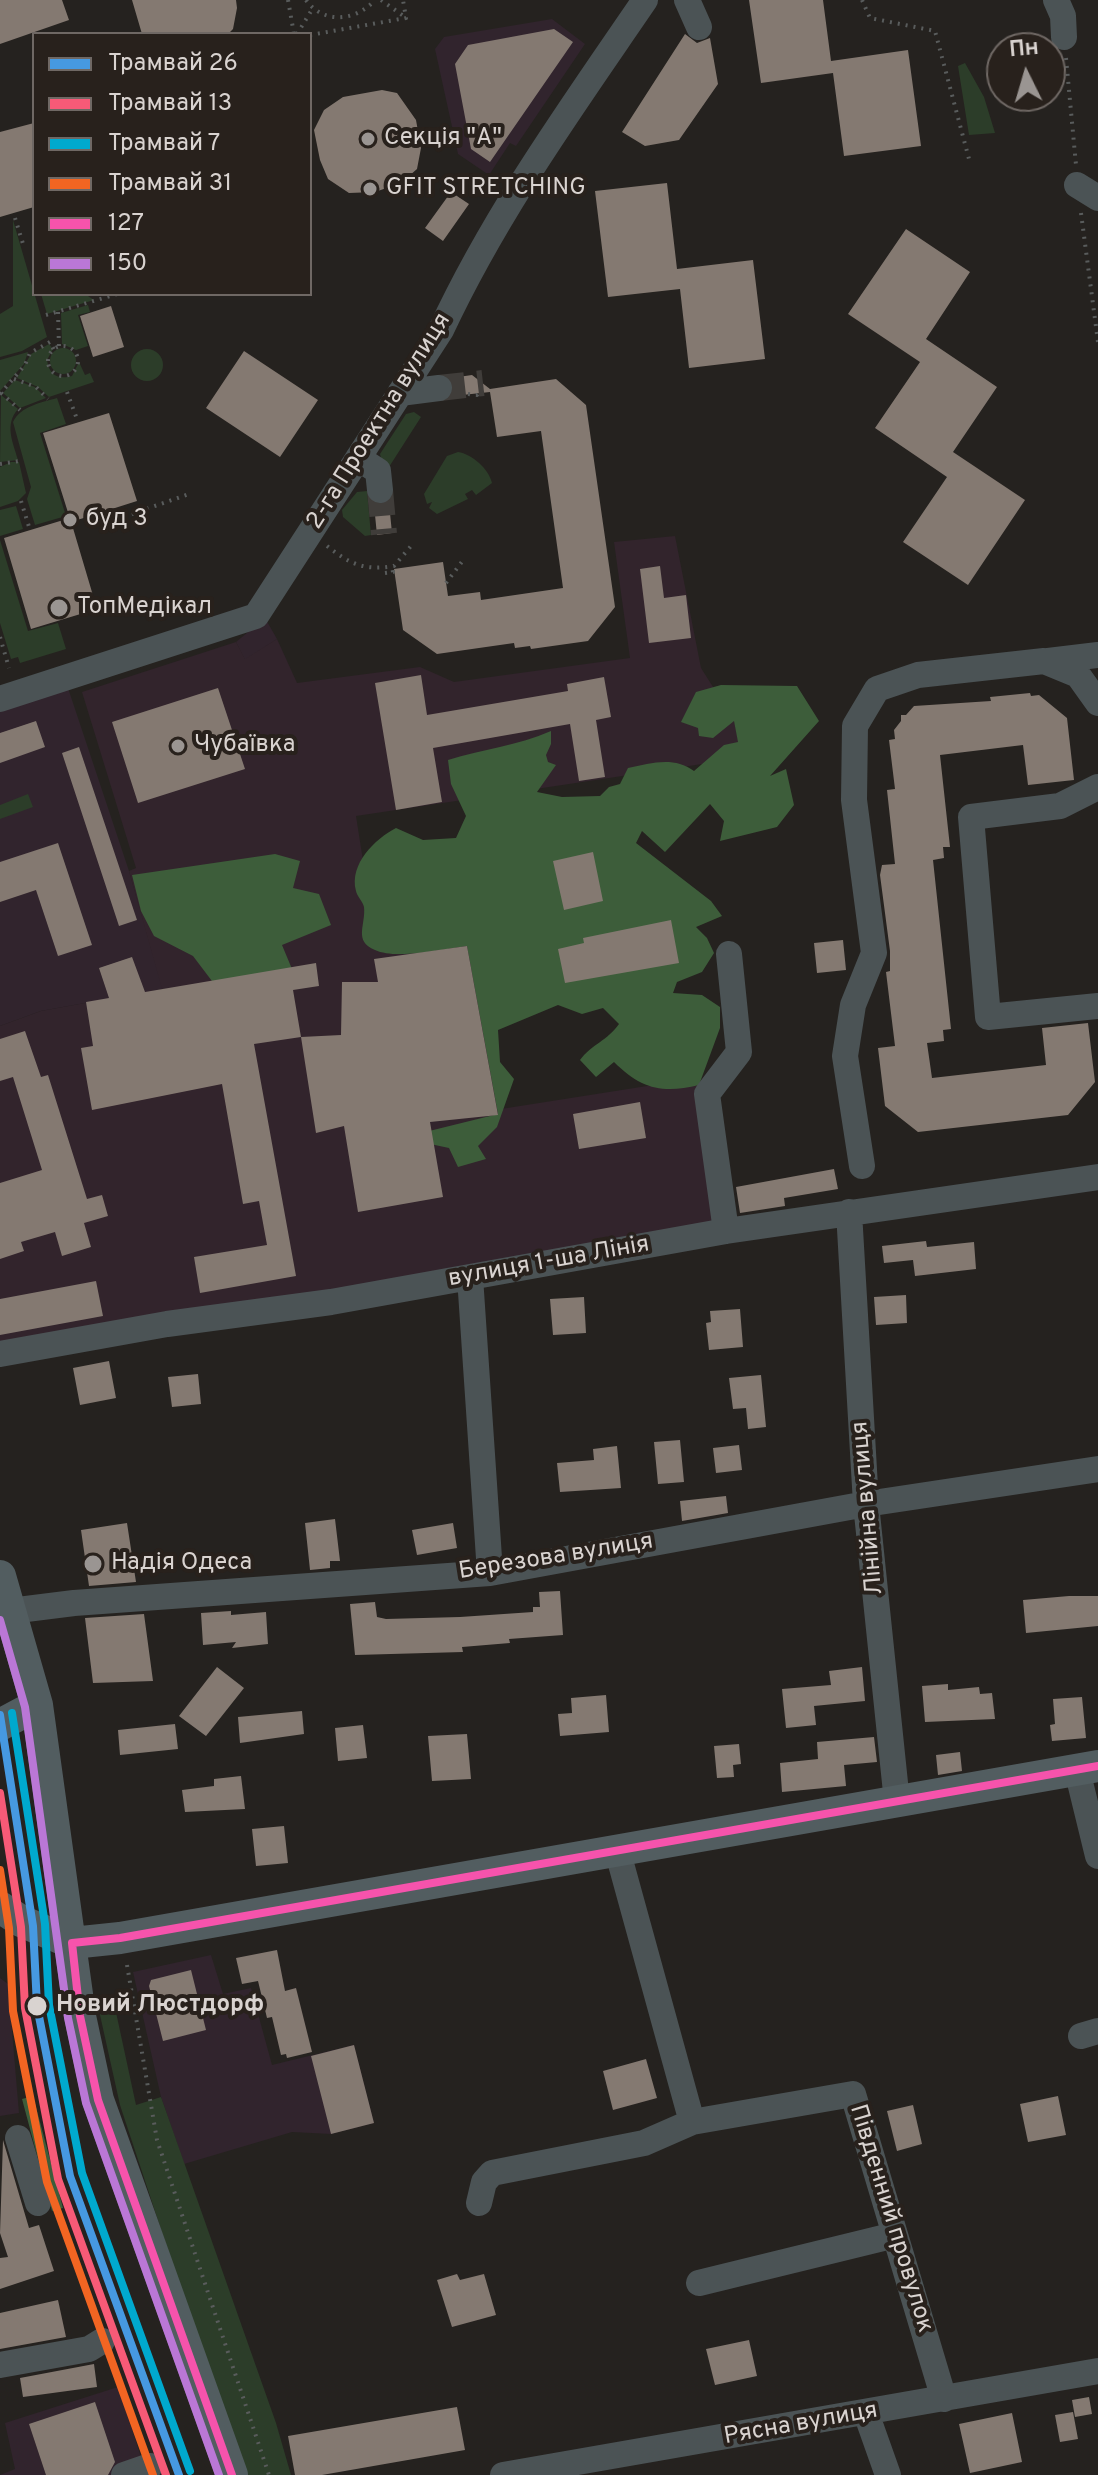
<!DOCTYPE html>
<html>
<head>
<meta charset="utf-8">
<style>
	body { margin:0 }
	#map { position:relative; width:1098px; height:2475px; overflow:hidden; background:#25221f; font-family:Overpass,sans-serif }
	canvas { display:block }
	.legend { position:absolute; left:32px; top:32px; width:280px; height:264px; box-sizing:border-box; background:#28211c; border:2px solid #6f6864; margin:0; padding:10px 14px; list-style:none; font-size:24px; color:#d9d3d0 }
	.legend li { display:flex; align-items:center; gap:16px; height:40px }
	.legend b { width:40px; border:2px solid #6f6864 }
	.north { position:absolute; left:986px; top:32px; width:80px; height:80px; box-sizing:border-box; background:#28211c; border:2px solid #6f6864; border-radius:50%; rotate:355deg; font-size:22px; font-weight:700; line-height:32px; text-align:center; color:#d9d3d0 }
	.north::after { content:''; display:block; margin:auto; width:28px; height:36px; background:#9a9592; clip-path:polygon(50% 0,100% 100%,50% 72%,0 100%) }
</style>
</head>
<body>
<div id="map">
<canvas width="1098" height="2475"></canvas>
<ul class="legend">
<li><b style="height:10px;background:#4699e1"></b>Трамвай 26</li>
<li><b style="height:10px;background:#f75a77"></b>Трамвай 13</li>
<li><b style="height:10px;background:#00a9ce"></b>Трамвай 7</li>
<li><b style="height:10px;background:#f26522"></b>Трамвай 31</li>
<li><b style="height:10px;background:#f653ac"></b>127</li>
<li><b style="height:10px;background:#ba77d6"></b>150</li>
</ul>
<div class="north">Пн</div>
</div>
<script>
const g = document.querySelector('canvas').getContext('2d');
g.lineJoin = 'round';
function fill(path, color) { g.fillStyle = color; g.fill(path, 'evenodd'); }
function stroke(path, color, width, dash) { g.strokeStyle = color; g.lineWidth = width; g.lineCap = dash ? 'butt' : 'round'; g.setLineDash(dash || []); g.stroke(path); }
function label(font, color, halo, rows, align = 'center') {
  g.font = font + ' Overpass,sans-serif'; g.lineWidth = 8; g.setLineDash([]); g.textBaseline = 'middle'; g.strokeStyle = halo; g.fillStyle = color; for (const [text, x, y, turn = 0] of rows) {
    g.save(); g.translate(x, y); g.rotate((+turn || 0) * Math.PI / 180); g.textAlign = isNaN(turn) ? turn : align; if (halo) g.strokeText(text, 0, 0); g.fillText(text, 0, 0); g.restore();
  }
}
fill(new Path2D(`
	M552 19 585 44 516 146 510 143 489 175 458 154 435 49 444 37Z
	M265 618 277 639 245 660 236 642Z
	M65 679 129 871 163 989 41 1011 0 1026V701Z
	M211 1955 223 1994 251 1988 272 2065 354 2045 374 2123 331 2134 292 2132 184 2164 161 2097 133 1972Z
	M0 1978 8 1984 19 2113 0 2116Z
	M118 2387 147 2475H0L15 2469 5 2423Z`), '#31242d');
fill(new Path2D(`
	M675 536 701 668 734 720 742 758 356 816 375 937 470 921 501 1109 698 1078 721 1226 0 1350V1026L41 1011 162 989 129 871 136 868 82 692 236 642 245 659 277 639 297 683 420 667 454 682 630 658 614 542Z`), '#32242c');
fill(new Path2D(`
	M965 63 984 97 995 133 969 135 958 66Z
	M13 220 47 337 22 351 0 357V314L13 306Z
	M41 294H85L94 300 47 314Z
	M88 305 90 312 78 315 88 346 76 350 62 344 61 313Z
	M49 344 53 349 47 360C49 375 58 380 72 376L79 362 85 375 90 373 94 382 49 397 38 387 17 378 31 354Z
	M50 361a13 13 0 1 1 26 0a13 13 0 1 1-26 0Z
	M131 365a16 16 0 1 1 32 0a16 16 0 1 1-32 0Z
	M28 352 24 364 0 391V360Z
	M15 380 35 387 46 398 20 408 3 393Z
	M1 395 18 409C4 425 13 442 18 460L0 462Z
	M57 398 66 424 40 433 66 516 35 525 27 499 31 487 13 422C21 406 40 403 57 398Z
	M414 412 421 417 389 467 382 462 380 454 406 414Z
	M458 452C472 454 489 469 492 483L476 495 472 490 465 494 468 499 437 514 429 508 432 502 427 504 424 494 447 456Z
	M11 462H19L26 493 18 501 0 507V467Z
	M367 491 371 535 365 536 343 517 342 510 357 492Z
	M16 506 23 529 0 536V510Z
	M0 540 28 631 58 623 66 649 20 663 18 657 11 659 0 623Z
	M28 794 33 807 0 819V805Z
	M114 2003 136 2105 161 2097 276 2423 291 2475H242L120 2105 98 2006Z`), '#2c3d29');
fill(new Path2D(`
	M721 685 797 686 819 721 770 776 786 769 794 805 777 827 720 841 724 821 710 804 665 852 642 831 636 843 711 901 722 916 696 927 707 938 714 953 702 972 677 982 673 993 702 995 720 1007V1028L699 1085C663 1094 641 1089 614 1062L596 1077 580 1060C592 1044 607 1041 619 1024L603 1008 582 1014 558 1005 498 1030 500 1062 514 1079 497 1127 478 1146 486 1159 458 1167 449 1148 416 1141 409 1136 498 1114 467 946C444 949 396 960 375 950 353 941 366 925 364 907 363 902 357 896 356 891 349 864 375 839 396 828L423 840 456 838 466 816 451 784 448 760C482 749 518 746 551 731V744L546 755 548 762 556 765 537 792 562 797 600 796 609 787 620 784 628 768C651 763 674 756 694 771L724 745 738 742 734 721 713 738 699 736 698 728 681 722 696 692Z
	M275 854 300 861 293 888 319 894 331 925 282 945 292 969 218 989 193 956 154 936 141 911 132 875Z
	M33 2096 63 2208 52 2211 22 2099Z`), '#3d5d3a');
fill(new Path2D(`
	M0 0H62L69 20 0 44Z
	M132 0H236L237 8 233 29 228 34H142Z
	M749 0H823L831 61 908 50 921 146 844 156 833 73 761 83Z
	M554 29 573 42 490 162 471 149 455 64 468 45Z
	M685 34 697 43 710 38 718 84 679 140 645 146 622 132Z
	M382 90 397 93 416 120 421 148 417 169 401 183 375 192 349 193 328 179 320 160 314 130 324 110 343 97Z
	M34 123V207L0 217V132Z
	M667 183 677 269 753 260 765 359 689 368 680 289 608 297 595 191Z
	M451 192 469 204 443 241 425 228Z
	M906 229 970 272 926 339 997 387 953 452 1025 500 968 585 903 542 947 477 875 428 920 362 848 314Z
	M111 306 124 347 93 357 80 316Z
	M244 351 318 400 280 457 206 408Z
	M472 375 490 389 556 379 586 405 615 607 588 641 531 649 530 646 515 648 514 643 437 654 403 630 394 569 443 562 448 596 480 592 481 600 563 588 541 431 497 437 490 392 453 396 455 387 451 378Z
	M109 413 137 501 71 522 43 433Z
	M389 503 392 533 377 535 374 505Z
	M70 518 97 609 31 629 4 538Z
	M660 566 664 598 686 595 691 638 649 643 640 569Z
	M421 675 427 715 568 691 567 684 604 677 611 717 596 720 605 777 579 781 570 724 433 748 442 802 396 810 375 683Z
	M218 688 245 769 138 803 112 722Z
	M1030 693 1031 696 1039 695 1067 718 1074 780 1028 785 1023 745 940 755 950 847H943L944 858 933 860 951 1029 943 1030 944 1041 927 1043 932 1078 1046 1065 1042 1028 1088 1023 1095 1082 1068 1115 918 1132 885 1106 878 1048 895 1046 886 972 890 971V951L880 875 882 865 895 864 887 790 895 789 889 740 895 739 894 730 901 721V715H906L914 706 991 701 990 697Z
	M36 721 45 747 0 763V733Z
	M79 747 137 920 119 926 62 753Z
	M58 843 92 945 58 956 36 890 0 902V862Z
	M593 852 603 901 564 910 553 861Z
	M671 920 679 963 565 983 558 949 584 943 583 938Z
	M843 940 846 970 817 973 814 943Z
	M467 946 498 1115 430 1122 443 1197 358 1212 344 1126 316 1133 301 1037 341 1035 342 982H378L374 959Z
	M132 957 145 992 316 963 319 986 293 990 301 1037 254 1044 296 1276 200 1293 194 1257 267 1245 259 1201 243 1204 222 1084 92 1110 81 1048 93 1046 86 1002 109 998 99 968Z
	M25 1031 41 1077 48 1075 87 1199 102 1195 108 1216 84 1223 91 1247 62 1256 55 1232 21 1242 24 1251 0 1259V1183L42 1170 13 1077 0 1081V1039Z
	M640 1102 646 1138 579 1149 573 1114Z
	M834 1169 838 1189 784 1198 785 1206 740 1213 736 1187Z
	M926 1241 927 1247 974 1242 976 1269 915 1276 913 1260 884 1263 882 1246Z
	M96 1281 103 1316 0 1335V1299Z
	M906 1295 907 1323 876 1325 874 1297Z
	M584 1297 586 1333 553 1335 550 1299Z
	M740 1309 743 1347 709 1350 706 1323 711 1322 710 1311Z
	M109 1361 116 1398 80 1405 73 1368Z
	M198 1374 201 1404 172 1407 168 1377Z
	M761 1375 766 1427 748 1429 746 1408 733 1409 729 1378Z
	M680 1440 684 1482 658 1484 654 1442Z
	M739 1445 742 1470 716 1473 713 1448Z
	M617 1446 621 1488 560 1492 557 1463 594 1460 593 1449Z
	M726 1496 728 1513 682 1521 680 1501Z
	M335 1519 340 1561H330V1568L310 1570 305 1523Z
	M127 1523 136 1582 89 1586 81 1530Z
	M453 1523 457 1548 417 1555 412 1530Z
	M560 1591 563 1635 509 1639 510 1643 462 1647 463 1652 355 1655 350 1604 375 1602 377 1617 386 1619 460 1617 533 1612V1607H540L539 1592Z
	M1069 1596H1098V1626L1026 1633 1023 1600Z
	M231 1611V1615L266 1612 268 1644 232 1648 236 1642 203 1645 201 1613Z
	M144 1614 153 1681 93 1683 85 1618Z
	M217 1667 244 1688 206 1736 179 1716Z
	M862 1667 865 1701 814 1706 816 1725 786 1728 782 1689 831 1685 829 1671Z
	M948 1684V1690L979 1687 980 1694 992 1693 995 1719 925 1722 922 1686Z
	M606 1695 609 1732 560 1736 558 1714 572 1713 571 1698Z
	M1082 1697 1086 1738 1052 1741 1050 1725 1055 1724 1053 1699Z
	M302 1711 304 1734 240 1743 238 1717Z
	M175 1724 178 1749 120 1755 118 1730Z
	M363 1725 367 1758 338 1761 335 1728Z
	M467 1734 471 1779 432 1781 428 1736Z
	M874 1737 877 1762 844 1765 846 1786 782 1792 780 1763 818 1759 817 1742Z
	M739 1744 741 1764 733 1765 734 1777 717 1778 714 1746Z
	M960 1752 962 1771 938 1775 936 1755Z
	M241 1776 245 1809 185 1812 182 1790 214 1786V1779Z
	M284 1826 288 1863 256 1866 252 1829Z
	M277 1950 285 1991 296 1988 312 2052 287 2058 286 2054 281 2055 272 2017 267 2018 258 1981 242 1984 236 1958Z
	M191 1970 206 2030 163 2041 149 1986 151 1980Z
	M354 2045 374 2123 331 2134 311 2056Z
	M646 2059 657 2098 613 2110 603 2071Z
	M1058 2096 1066 2135 1028 2142 1020 2104Z
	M913 2105 922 2144 897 2151 887 2111Z
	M3 2140 29 2228 39 2225 54 2271 0 2289V2258L8 2257 0 2233Z
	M457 2274 460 2280 484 2274 496 2315 452 2327 437 2280Z
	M58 2300 66 2337 0 2349V2313Z
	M749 2340 757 2376 715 2385 706 2349Z
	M94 2364 97 2387 23 2397 20 2378Z
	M1089 2397 1092 2414 1075 2417 1072 2400Z
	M95 2402 115 2462 108 2475H46L29 2424Z
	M457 2407 465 2450 322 2475H295L288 2436Z
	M1073 2412 1078 2439 1060 2442 1055 2415Z
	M1012 2413 1022 2462 970 2473 959 2424Z`), '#847971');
stroke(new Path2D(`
	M439 388 483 383
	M380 490 384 534`), '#403d3a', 26, [26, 13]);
stroke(new Path2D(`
	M288 0 294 34
	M306 0C324 25 356 21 375 0
	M381 0 405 17
	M862 0 870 18 935 31 969 159
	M297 34 313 8
	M310 35 406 18 403 0
	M1066 58 1076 165
	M1081 213 1098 342
	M15 218 24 247
	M58 312 59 347
	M46 315 117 294
	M48 361a15 15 0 1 1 30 0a15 15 0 1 1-30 0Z
	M14 379 36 387 48 399
	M67 392 78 422
	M1 393 20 410
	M0 394 25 365 30 353 50 342 54 350
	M468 394 477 395 479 391
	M0 464 20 461
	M21 501 30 530
	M109 522 192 493
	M327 546C350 564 364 571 394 566L411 546
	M385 573 393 572 392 567
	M446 583 464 559
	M0 637 9 668
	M127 1965 157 2140 269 2475`), '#595c5c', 4, [2, 6]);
stroke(new Path2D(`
	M687 0 699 27
	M1056 0 1063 16 1064 37
	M1077 185 1098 198
	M400 393 439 388
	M358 458 378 471 380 490
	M1048 661 1098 655
	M0 699 256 616 441 330C496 212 572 107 645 0
	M1098 787 1060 806 971 817 988 1017 1098 1006
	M862 1166 845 1056 853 1005 874 953 854 800 855 726 877 689 918 675 1044 661 1078 675 1098 703
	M849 1212 866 1504 897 1802
	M726 1231 707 1094 739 1052 729 954
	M470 1277 490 1573
	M0 1354 167 1324 331 1302 726 1231 1098 1177
	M10 1611 74 1603 490 1573 866 1504 1098 1469
	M1077 1770 1098 1856
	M618 1853 692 2122 853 2094 944 2399
	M1081 2036 1098 2031
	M18 2138 38 2203
	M479 2203 484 2182 492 2173 644 2143 692 2122
	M699 2283 895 2235
	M0 2365 89 2349 102 2341
	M866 2413 888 2475
	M124 2475 150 2466
	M503 2475 1098 2371`), '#4b5355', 26);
stroke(new Path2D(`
	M0 1576 37 1705 80 2016 98 2100 232 2475
	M0 1725 37 1705
	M0 1907 21 1921 72 1943 120 1938 1098 1766`), '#525d60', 32);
stroke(new Path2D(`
	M72 1943 120 1938 1098 1766
	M72 1943 80 2016 98 2100 232 2475`), '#f653ac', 8);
stroke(new Path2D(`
	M0 1620 25 1707 68 2018 86 2103 219 2475`), '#ba77d6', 8);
stroke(new Path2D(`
	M0 1715 33 1926 37 2006 70 2176 179 2475`), '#4699e1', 8);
stroke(new Path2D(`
	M0 1793 21 1927 25 2008 58 2179 166 2475`), '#f75a77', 8);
stroke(new Path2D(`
	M12 1713 45 1924 49 2005 82 2173 190 2471`), '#00a9ce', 8);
stroke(new Path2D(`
	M0 1870 9 1928 13 2011 47 2182 153 2475`), '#f26522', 8);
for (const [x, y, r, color] of [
	[368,139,8,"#9a9592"],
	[370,189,8,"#9a9592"],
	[70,520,8,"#9a9592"],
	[59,608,10,"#9a9592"],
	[178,746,8,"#9a9592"],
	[93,1564,10,"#9a9592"],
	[37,2006,11,"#d9d3d0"]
]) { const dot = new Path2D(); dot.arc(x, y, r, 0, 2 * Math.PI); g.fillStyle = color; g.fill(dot); stroke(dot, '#28211c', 3); }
label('24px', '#d9d3d0', '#28211c', [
	["Секція \"А\"",384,139],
	["GFIT STRETCHING",386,189],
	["буд 3",86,520],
	["ТопМедікал",77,608],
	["Чубаївка",194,746],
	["Надія Одеса",111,1564]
], 'left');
label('24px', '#d9d3d0', '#28211c', [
	["2-га Проектна вулиця",380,422,-58],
	["вулиця 1-ша Лінія",549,1263,-10],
	["Лінійна вулиця",869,1508,-95],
	["Березова вулиця",556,1558,-9],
	["Південний провулок",890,2219,73],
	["Рясна вулиця",801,2425,-10]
]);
label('bold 24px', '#d9d3d0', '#28211c', [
	["Новий Люстдорф",56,2006]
], 'left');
</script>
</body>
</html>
